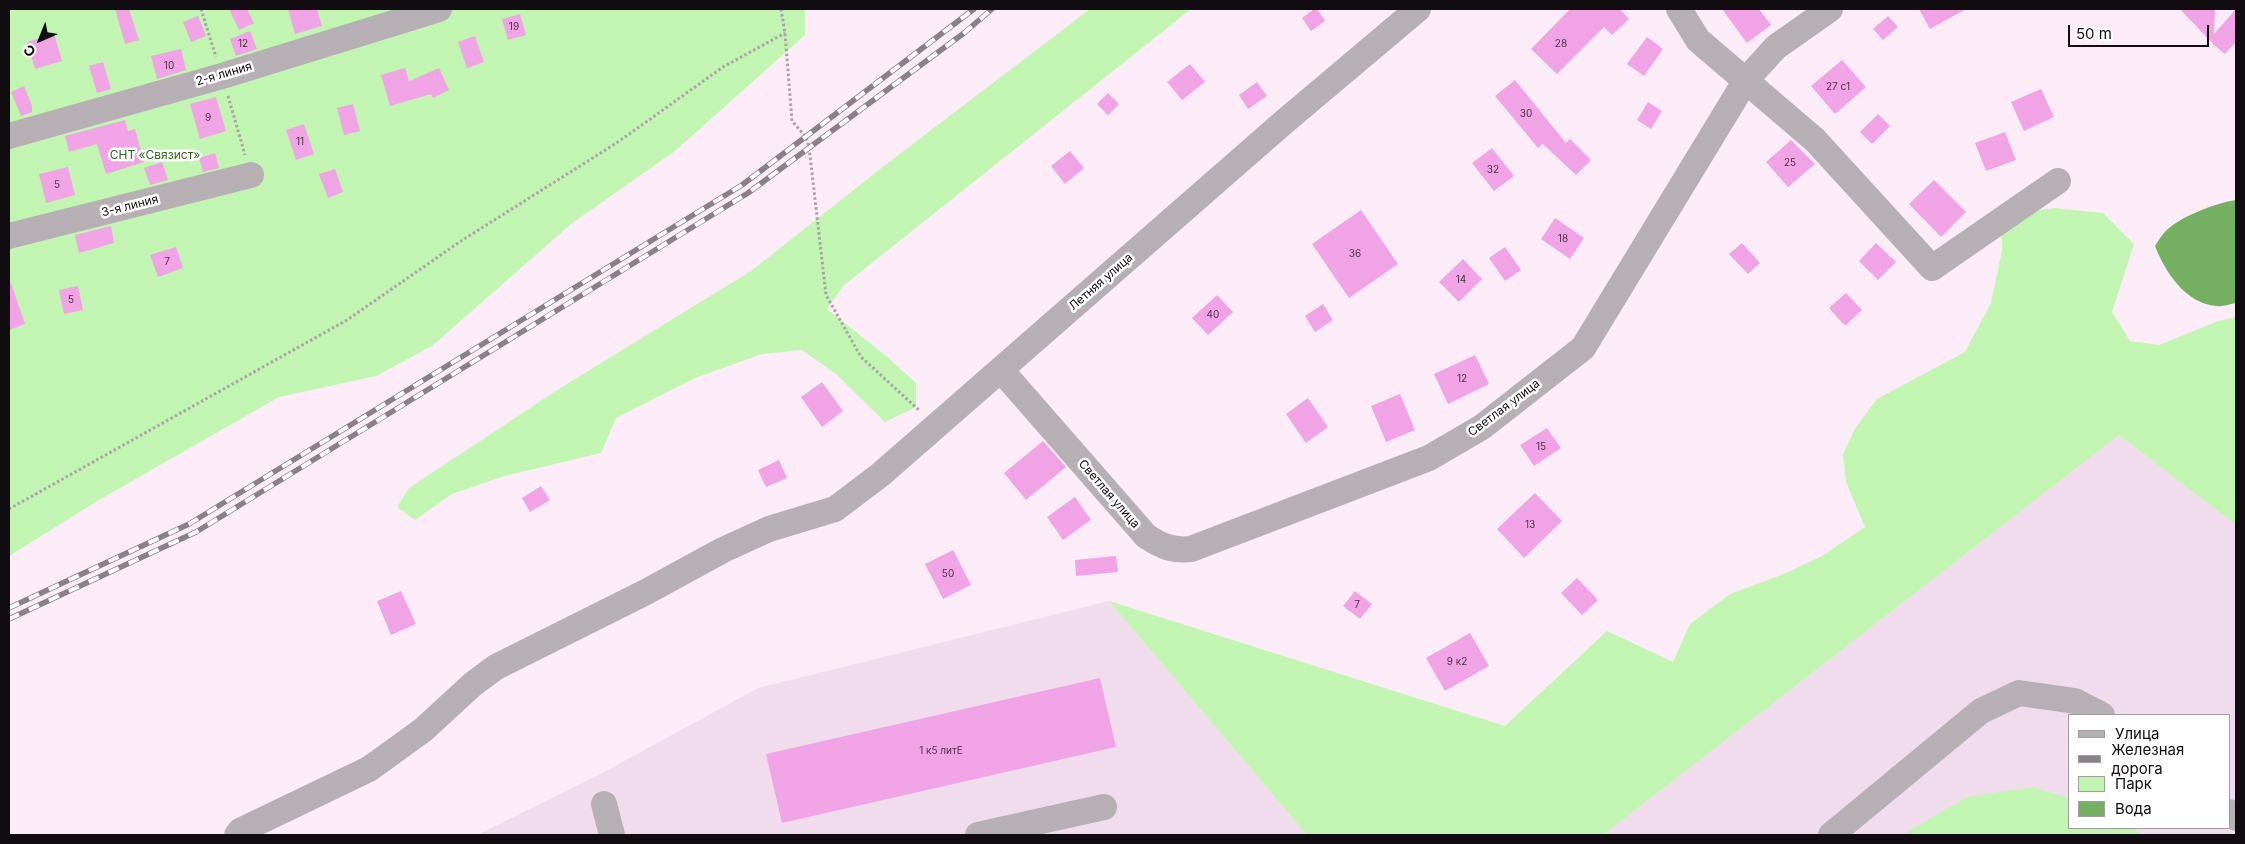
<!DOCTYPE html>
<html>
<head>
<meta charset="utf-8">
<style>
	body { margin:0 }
	#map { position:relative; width:2245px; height:844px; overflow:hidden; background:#fbecf8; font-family:Inter,sans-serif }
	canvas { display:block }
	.frame { position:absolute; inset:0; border:10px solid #110c10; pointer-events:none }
	.legend { position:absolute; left:2068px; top:714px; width:162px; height:115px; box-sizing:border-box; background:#fff; border:1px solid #a09e9f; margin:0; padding:6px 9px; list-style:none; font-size:15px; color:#110c10 }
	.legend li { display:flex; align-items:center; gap:10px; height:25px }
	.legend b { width:25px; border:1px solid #a09e9f }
	.north { position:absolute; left:15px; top:15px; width:50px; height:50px; -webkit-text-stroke:4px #fff; paint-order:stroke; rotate:224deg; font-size:14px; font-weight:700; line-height:20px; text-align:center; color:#110c10 }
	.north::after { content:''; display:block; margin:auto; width:18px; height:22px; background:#110c10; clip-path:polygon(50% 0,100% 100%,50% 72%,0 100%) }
	.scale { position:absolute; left:2068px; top:25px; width:141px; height:22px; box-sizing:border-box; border:2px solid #110c10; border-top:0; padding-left:6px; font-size:15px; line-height:18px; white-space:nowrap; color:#110c10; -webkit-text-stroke:4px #fff; paint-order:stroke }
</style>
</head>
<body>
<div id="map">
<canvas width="2245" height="844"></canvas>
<div class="frame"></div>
<ul class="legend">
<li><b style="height:6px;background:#b6b0b5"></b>Улица</li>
<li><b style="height:6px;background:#8a8088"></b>Железная дорога</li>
<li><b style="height:14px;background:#c1f5b1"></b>Парк</li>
<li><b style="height:14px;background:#74af62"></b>Вода</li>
</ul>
<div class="north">С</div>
<div class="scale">50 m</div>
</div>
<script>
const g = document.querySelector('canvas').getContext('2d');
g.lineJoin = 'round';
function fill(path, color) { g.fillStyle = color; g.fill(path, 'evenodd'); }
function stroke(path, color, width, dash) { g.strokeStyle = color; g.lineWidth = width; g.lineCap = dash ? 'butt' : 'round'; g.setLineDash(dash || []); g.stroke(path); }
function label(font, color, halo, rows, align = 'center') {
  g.font = font + ' Inter,sans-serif'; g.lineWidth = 5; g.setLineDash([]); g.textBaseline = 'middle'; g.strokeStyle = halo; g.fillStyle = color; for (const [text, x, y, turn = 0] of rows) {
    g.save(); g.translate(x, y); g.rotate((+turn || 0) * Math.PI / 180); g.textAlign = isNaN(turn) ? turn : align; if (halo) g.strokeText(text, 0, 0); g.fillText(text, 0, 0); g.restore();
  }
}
fill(new Path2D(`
	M2119 435 2236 525V835H1603ZM2069 715H2229V828H2069Z
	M1109 601 1307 835H477L604 772 758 688Z`), '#f0dcec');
fill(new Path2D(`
	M9 9H805V35L675 151 571 224 432 346 376 376 279 397 99 500 9 556Z
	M1090 9H1191L844 285 827 309 886 356 916 383V407L885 422 836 374 802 350 762 354 695 378 616 418 601 453 504 476 452 494 415 520 397 507 409 488 562 387 751 271 884 166Z
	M2054 208 2103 213 2134 244 2112 312 2130 341 2159 345 2218 321 2236 317V525L2119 435 1603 835H1307L1109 601 1505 726 1607 631 1673 662 1690 624 1730 594 1784 574 1822 556 1865 527 1846 482 1843 454 1856 427 1877 399 1965 352 1991 303 2002 251V234L2024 212Z
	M2032 787 2069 798V828H2132L2141 835H1902L1967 797Z`), '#c1f5b1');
fill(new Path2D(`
	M2236 200V303C2230 304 2223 307 2217 306 2186 304 2165 272 2155 246 2158 242 2160 237 2164 233 2178 217 2216 203 2236 200Z`), '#74af62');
fill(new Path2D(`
	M115 9H129L139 40 125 44Z
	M229 9H247L254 23 239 30Z
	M288 9H317L322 26 295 34Z
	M1314 9H1317L1325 21 1311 31 1302 18Z
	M1570 9H1620L1629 19 1612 35 1604 27 1557 74 1531 49Z
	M1722 9H1759L1771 25 1747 43Z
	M1919 9H1966L1930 29Z
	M2180 9H2215L2214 34 2236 9V42L2225 54 2214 45Z
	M520 14 526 35 508 40 502 19Z
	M198 16 206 36 191 42 183 22Z
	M1888 16 1898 27 1883 40 1873 29Z
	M250 31 257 49 236 56 230 39Z
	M54 34 62 61 35 69 27 42Z
	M475 36 484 62 467 68 458 42Z
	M1647 37 1663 49 1644 76 1627 64Z
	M181 49 186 70 157 79 151 56Z
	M1842 60 1866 87 1835 114 1811 86Z
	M103 62 111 89 97 93 89 66Z
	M1190 64 1205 82 1182 100 1167 82Z
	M405 68 409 81 439 68 449 90 433 98 431 94 390 106 381 75Z
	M1515 80 1566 143 1570 139 1591 160 1576 175 1543 144 1538 148 1495 96Z
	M1257 82 1267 96 1248 109 1239 95Z
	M24 86 32 106V112L21 116 11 92Z
	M2041 89 2054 117 2024 131 2011 102Z
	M1108 93 1119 104 1108 115 1097 104Z
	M216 97 226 131 200 139 190 104Z
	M1648 102 1662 111 1651 129 1637 120Z
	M353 104 360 131 344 135 337 108Z
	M1878 114 1890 126 1872 144 1860 132Z
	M125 120 128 131 135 129 144 162 106 174 97 144 69 152 65 136Z
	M304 124 314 154 296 160 286 130Z
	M2005 132 2016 160 1986 171 1975 143Z
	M1791 140 1815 164 1788 187 1766 162Z
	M1492 148 1514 176 1494 191 1472 163Z
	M1070 151 1084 168 1065 184 1051 166Z
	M215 153 219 168 203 172 199 158Z
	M162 162 168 180 150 185 144 168Z
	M68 167 75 195 46 203 39 174Z
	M335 169 343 192 328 198 319 174Z
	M1934 180 1966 212 1941 237 1909 204Z
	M1361 210 1398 264 1349 298 1312 244Z
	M1555 218 1584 238 1570 259 1541 239Z
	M111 226 114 243 79 253 75 235Z
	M1742 243 1760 263 1748 274 1729 254Z
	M1876 243 1896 262 1878 280 1859 261Z
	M176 247 183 268 158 277 150 255Z
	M1505 247 1521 270 1505 281 1489 258Z
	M1463 259 1482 279 1459 302 1439 282Z
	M11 283 25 324 9 330V284Z
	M78 286 83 310 64 314 59 290Z
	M1846 293 1862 310 1845 326 1829 308Z
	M1217 295 1233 312 1208 335 1192 318Z
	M1323 304 1333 320 1315 332 1305 316Z
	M1475 355 1489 384 1448 404 1434 374Z
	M822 382 843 411 822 427 801 397Z
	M1400 394 1415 430 1386 442 1371 406Z
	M1308 398 1328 427 1306 443 1286 414Z
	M1547 428 1561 448 1534 466 1520 445Z
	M1043 441 1066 467 1026 500 1004 473Z
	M779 460 787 478 766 487 758 470Z
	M541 486 550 500 530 512 522 498Z
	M1535 493 1562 521 1524 558 1497 529Z
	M1075 497 1091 520 1063 540 1047 517Z
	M953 550 971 585 943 599 925 564Z
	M1116 556 1118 572 1076 576 1075 560Z
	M1577 578 1598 600 1582 615 1561 593Z
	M401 591 416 624 391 635 377 601Z
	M1355 591 1372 604 1360 619 1343 606Z
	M1470 633 1489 666 1445 691 1426 658Z
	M1100 678 1116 747 782 823 766 754Z`), '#f1a4e5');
stroke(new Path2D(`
	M201 9 216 57
	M781 9 785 33 792 121 806 137 809 147 826 295 861 357 920 411
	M228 96 245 155
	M9 509 347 320 461 241 618 142 723 67 785 33`), '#aca0a9', 3, [2.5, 2.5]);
stroke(new Path2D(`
	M1679 9 1698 40 1815 140 1932 268 2058 181
	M9 136 222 76 439 9
	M9 236 251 175
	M1001 370 1146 536C1161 546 1172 551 1191 549L1429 458 1482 427 1583 348 1746 80 1776 47 1830 9
	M604 804 612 835
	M2229 812 2236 818
	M237 835 240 831 369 769 423 730 473 684 496 667 646 592 723 550 769 529 835 509 880 475 1284 122 1418 9
	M978 835 1104 807
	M1831 835 1981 711 2019 693 2075 701 2102 715`), '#b6b0b5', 26);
const rail = new Path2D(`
	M9 608 189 524 742 185 974 9
	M9 619 196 532 748 193 964 33 992 9`);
stroke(rail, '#8a8088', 5.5);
stroke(rail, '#fff', 4, [11]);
label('10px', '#493245', null, [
	["19",514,27],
	["12",243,44],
	["28",1561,44],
	["10",169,66],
	["27 с1",1838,87],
	["30",1526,114],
	["9",208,118],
	["11",300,142],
	["25",1790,163],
	["32",1493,170],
	["5",57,185],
	["18",1563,239],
	["36",1355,254],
	["7",167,262],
	["14",1461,280],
	["5",71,300],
	["40",1213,315],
	["12",1462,379],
	["15",1541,447],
	["13",1530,525],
	["50",948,574],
	["7",1357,605],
	["9 к2",1457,662],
	["1 к5 литЕ",941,751]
]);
label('12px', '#110c10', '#fff', [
	["2-я линия",224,74,-16],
	["3-я линия",130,206,-14],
	["Летняя улица",1101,282,-41],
	["Светлая улица",1504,408,-37],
	["Светлая улица",1109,494,49]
]);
label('12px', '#2e6518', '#fff', [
	["СНТ «Связист»",155,155]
]);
</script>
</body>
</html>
